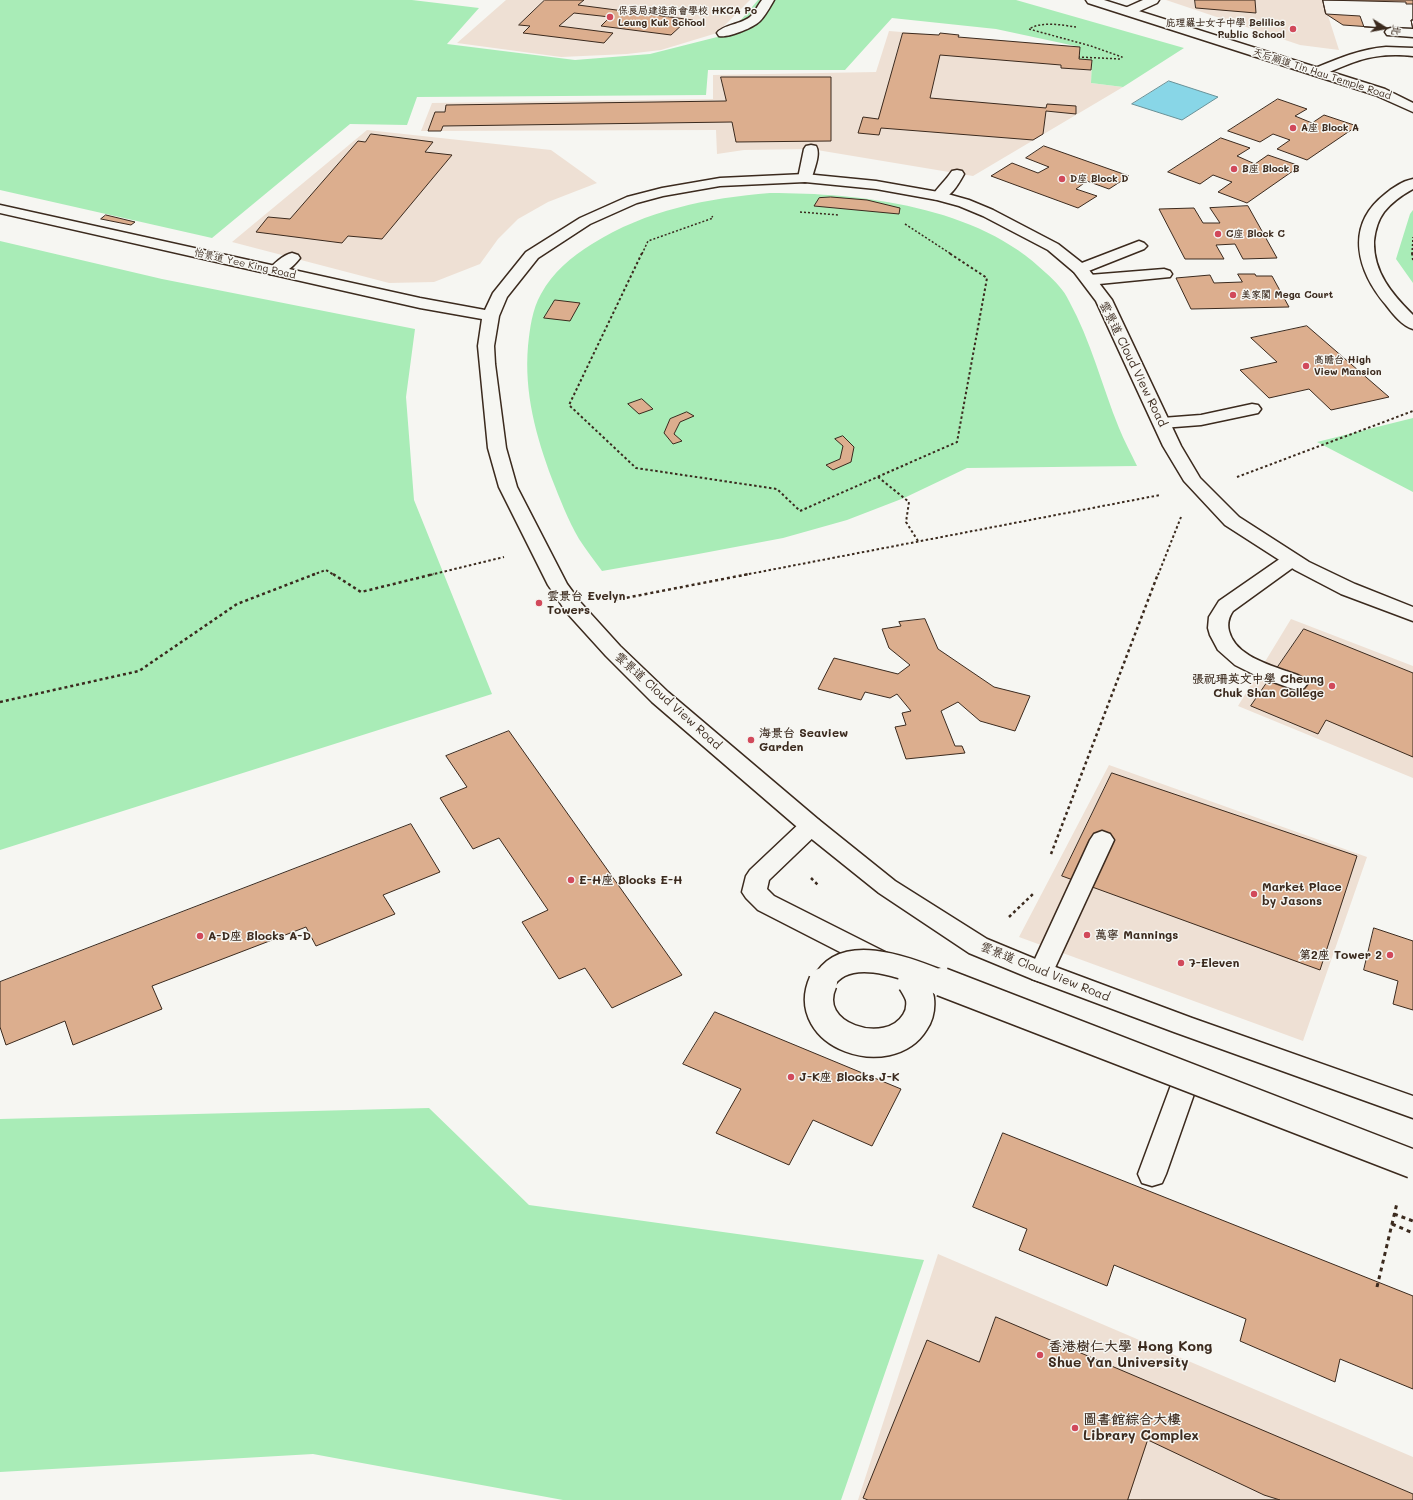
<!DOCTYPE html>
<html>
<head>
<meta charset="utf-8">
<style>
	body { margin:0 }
	#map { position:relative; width:1413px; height:1500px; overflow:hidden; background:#f6f6f2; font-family:Mali,"LXGW WenKai TC",sans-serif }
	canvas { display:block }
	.north { position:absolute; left:1365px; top:8px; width:40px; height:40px; -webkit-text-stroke:3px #f6f6f2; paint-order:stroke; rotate:101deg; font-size:11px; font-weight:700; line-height:16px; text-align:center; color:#3b2a1e }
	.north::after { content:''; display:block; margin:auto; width:14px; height:18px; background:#3b2a1e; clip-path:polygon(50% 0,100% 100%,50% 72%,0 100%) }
</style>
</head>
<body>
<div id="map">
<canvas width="1413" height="1500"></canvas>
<div class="north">北</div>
</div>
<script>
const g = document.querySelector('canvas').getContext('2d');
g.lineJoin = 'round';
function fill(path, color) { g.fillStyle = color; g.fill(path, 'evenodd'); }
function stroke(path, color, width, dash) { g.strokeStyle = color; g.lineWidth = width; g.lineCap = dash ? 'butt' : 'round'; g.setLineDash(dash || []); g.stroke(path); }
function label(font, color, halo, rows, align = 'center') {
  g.font = font + ' Mali,"LXGW WenKai TC",sans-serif'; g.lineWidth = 3; g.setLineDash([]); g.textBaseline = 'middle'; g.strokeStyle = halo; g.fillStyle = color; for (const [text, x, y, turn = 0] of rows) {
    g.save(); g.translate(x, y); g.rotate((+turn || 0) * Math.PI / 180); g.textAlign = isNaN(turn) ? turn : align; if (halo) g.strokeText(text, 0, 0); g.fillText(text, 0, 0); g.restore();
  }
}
fill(new Path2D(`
	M506 0H750L717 33 661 50 627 54 561 57 457 43Z
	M1166 0H1323L1339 50 1300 45Z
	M889 31 939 35 940 33 959 35 958 37 1080 47 1092 60 1091 83 1123 87 973 176 811 149 744 150 717 154 716 130 421 131 432 103 713 99V75L876 72Z
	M367 130 551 150 597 183 548 202 518 219 498 239 480 264 434 282 389 283 232 242Z
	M1291 619 1413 666V778L1238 706Z
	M1109 765 1367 857 1303 1041 1019 937Z
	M938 1254 1413 1457V1500H858Z`), '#eee0d4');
fill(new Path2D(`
	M0 0H412L479 8 447 44 575 60 650 54 729 34 758 0H1016L1184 48 1123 87 1091 83 1092 61 1079 59 1080 47 996 29 892 18 845 70H708L706 95 417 97 407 125 350 124 212 238 0 190Z
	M770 193C861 193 978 206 1046 273 1055 281 1064 290 1069 301 1091 341 1102 386 1119 428 1124 441 1131 453 1137 466L967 468 904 498 847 520 783 538 693 555 602 571C594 560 586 550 579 539 568 520 560 499 552 479 536 436 524 393 528 346 530 328 532 310 541 294 553 272 571 257 592 244 646 210 708 198 770 193Z
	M1413 210V283L1396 259 1410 214Z
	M0 241 162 279 415 329 406 397 414 500 492 694 0 850Z
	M1413 418V492L1317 442Z
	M429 1108 529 1205 924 1260 841 1500H563L313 1454 0 1472V1119Z`), '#a9ecb7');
const water = new Path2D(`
	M1169 81 1218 97 1182 120 1132 104Z`);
fill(water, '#88d6e7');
stroke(water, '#699197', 1);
const building = new Path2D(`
	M545 0H584L578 5 693 20 691 23H684L671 35 601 26 610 17 574 13 559 26 613 33 604 43 523 33 530 26 519 25Z
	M1195 0H1255L1256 13 1196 8Z
	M1323 0H1413V20H1411L1413 30 1343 25 1326 14Z
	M1323 0 1406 2V4H1413V20H1411L1413 30 1364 27 1360 16 1326 14Z
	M903 33 939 35 940 33 959 35 958 37 1080 47 1079 59 1092 60 1091 70 1061 68V65L940 55 930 98 1046 108 1047 104 1076 106V114L1046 111 1043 134 1033 140 881 128 879 135 858 133 863 117 878 119Z
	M721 77H831V141L736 142 732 122 443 126 441 131H428L435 112H445L446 105 726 101Z
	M1278 99 1307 109 1295 116 1312 123 1324 115 1357 126 1307 160 1277 149 1290 140 1273 134 1260 142 1228 131Z
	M371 134 433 142 425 152 452 155 382 239 348 236 342 243 256 232 268 217 290 219 358 141 365 142Z
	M1221 138 1250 148 1237 156 1255 164 1268 155 1300 166 1247 203 1218 192 1232 182 1213 175 1200 184 1168 172Z
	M1044 146 1129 176 1109 189 1087 181 1076 189 1097 196 1078 208 991 176 1012 163 1038 173 1049 167 1026 158Z
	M831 197 867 200 900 208 899 214 814 206 819 198Z
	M1248 206 1277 258 1243 259 1235 244 1216 245 1224 259H1185L1159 209 1194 208 1203 223H1220L1210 208Z
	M106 215 135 222 131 225 101 219Z
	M1238 274H1255L1256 276H1272L1289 307 1191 309 1176 278 1210 275 1214 283 1242 282Z
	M555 300 580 303 570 321 544 318Z
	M1307 326 1389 397 1331 410 1309 389 1269 398 1240 370 1277 362 1251 338Z
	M642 399 653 409 639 414 628 404Z
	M687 412 694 416 680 422 674 434 682 441 673 444 664 433 670 419Z
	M843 436 854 447 851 462 833 470 826 465 840 459 843 446 835 439Z
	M925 619 938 649 994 687 1030 696 1015 731 980 721 958 702 941 711 955 746H962L965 753 906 759 895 727 906 725 902 713 911 711 897 694 890 698 865 692 861 700 818 689 834 658 898 674 910 665 889 648 882 629 901 626 899 622Z
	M1304 629 1413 673V757L1326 720 1318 734 1251 706Z
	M509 731 682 975 612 1008 585 968 559 979 522 922 548 910 499 838 473 849 440 798 467 787 446 756Z
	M1112 773 1357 856 1320 970 1062 876Z
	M411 824 440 872 383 895 395 914 316 946 306 927 152 986 162 1009 73 1045 65 1021 6 1045 0 1027V982Z
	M1374 928 1413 941V1010L1393 1004 1398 981 1364 970Z
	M715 1012 901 1089 872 1146 813 1120 789 1165 716 1133 741 1089 683 1064Z
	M1003 1133 1413 1296V1389L1340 1359 1335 1382 1240 1341 1246 1319 1114 1265 1107 1286 1019 1250 1027 1229 973 1207Z
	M996 1317 1413 1494V1500H868L863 1498 927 1340 979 1362Z
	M1148 1440 1264 1495 1280 1500H1128Z`);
fill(building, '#dcae8e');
stroke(building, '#3b2a1e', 1);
const lane = new Path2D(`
	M762 0H774C770 7 765 16 760 21 753 28 728 38 719 36L717 33C722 25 743 24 751 16 755 12 758 5 762 0Z
	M1143 0H1159L1157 3 1133 14H1125L1123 11 1125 8Z
	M1391 28 1413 29V37L1387 35 1385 32 1387 29Z
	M811 145 816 146C821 154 814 169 812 178L810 181 805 182 800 181 798 178 804 149 806 146Z
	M957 170 962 171 964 174C958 185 948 203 934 199L932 196C938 187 946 180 952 171Z
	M1139 241 1144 243 1147 246 1144 249 1086 272 1080 274 1074 272 1072 269 1074 266Z
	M292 253 298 255 300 258C293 267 282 277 270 274L268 271C273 264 283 255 292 253Z
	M1164 269 1170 271 1172 274 1170 277 1089 285 1083 283 1081 280 1083 277 1089 275Z
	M1252 404 1258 405 1261 409 1258 413 1201 425 1162 428 1156 427 1153 423 1156 419 1162 418 1201 415Z
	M1291 554 1298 556 1301 560 1298 564 1233 611C1229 617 1227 623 1229 631 1235 655 1267 664 1286 671 1295 674 1303 676 1308 683L1304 688 1297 690 1290 688 1257 676 1235 665 1218 650 1210 635 1208 628 1209 617 1219 601 1284 556Z
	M811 818 819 820 822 826 819 832 769 880 767 889 774 896 895 957 898 964 895 971 886 974 877 971 758 910 746 898 742 892 746 876 750 870 803 820Z
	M1102 831 1110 834 1114 840 1053 972 1050 979 1041 982 1032 979 1029 972 1090 840 1094 834Z
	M1187 1066 1196 1069 1200 1077 1166 1174 1162 1183 1152 1186 1142 1183 1138 1174 1174 1077 1178 1069Z`);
const street = new Path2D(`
	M1386 47 1413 48V56C1376 52 1356 60 1323 75H1313L1311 72 1313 69C1337 59 1360 49 1386 47Z`);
const secondary = new Path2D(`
	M1086 0H1104L1385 89 1413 103V112L1375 95 1088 3Z
	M805 174 876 181 944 193 969 200 993 210 1058 244 1086 266 1112 300 1181 446 1200 478 1239 517 1309 562 1355 584 1413 607V621L1341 594 1295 570 1225 525 1184 481 1163 446 1096 301 1074 272 1048 250 983 216 959 206 937 200 876 189 805 182 720 186 663 196 637 203 590 224 538 258 507 297 499 316 494 346 495 364 506 448 517 487 567 584 581 603 620 646 668 692 819 820 895 881 987 939 1050 965 1192 1018 1413 1096V1118L1174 1032 1032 979 969 953 879 893 803 832 652 702 606 656 567 613 548 585 499 487 488 448 478 346 482 319 420 308 0 213V205L420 298 485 310 493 293 526 252 580 218 627 197 662 188 720 178Z
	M1413 179V189C1402 195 1392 202 1384 212 1378 220 1375 231 1374 241 1373 272 1392 294 1413 315V329C1402 326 1393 314 1386 305 1358 272 1344 227 1384 195 1392 188 1403 181 1413 179Z`);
stroke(lane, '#3b2a1e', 3);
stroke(street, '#3b2a1e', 3);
stroke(secondary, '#3b2a1e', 3);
stroke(new Path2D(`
	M1076 27C1061 25 1042 21 1029 29L1091 46 1122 57 1120 59 1079 57
	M800 212 839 215
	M905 224 951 254
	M642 254 648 241 713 218 712 216
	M1412 254 1413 237`), '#3b2a1e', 1.5, [2, 2]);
stroke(new Path2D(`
	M642 253 569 405 636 468 777 489 800 511 957 442 987 278 949 253
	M1412 253 1413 260
	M878 477 909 502 906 522 918 541
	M1237 477 1413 411
	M312 575 326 570 334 575
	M430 575 504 557
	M744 575 1160 495
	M1158 575 1181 517`), '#3b2a1e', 2, [2.5, 2.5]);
stroke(new Path2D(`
	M333 574 361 592 434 574
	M615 600 749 574
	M0 702 139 671 237 604 315 574
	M1051 854 1158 574
	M811 878 819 886
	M1009 917 1034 893`), '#3b2a1e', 2.5, [3, 3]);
stroke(new Path2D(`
	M1394 1214 1413 1221
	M1392 1224 1413 1233
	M1377 1287 1397 1203`), '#3b2a1e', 3, [4, 4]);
fill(lane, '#f6f6f2');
fill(street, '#f6f6f2');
fill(secondary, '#f6f6f2');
const laneBridgeFar1 = new Path2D(`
	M911 979 913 983
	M823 983C845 940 913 971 945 983`);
const laneBridge = new Path2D(`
	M823 982C799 1036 889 1065 915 1022 919 1016 921 1007 920 999 919 993 915 987 912 982
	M942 982 1413 1164`);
stroke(laneBridgeFar1, '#3b2a1e', 25, []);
stroke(laneBridge, '#3b2a1e', 31, []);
stroke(laneBridgeFar1, '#f6f6f2', 22);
stroke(laneBridge, '#f6f6f2', 28);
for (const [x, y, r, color] of [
	[610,17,4,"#d1495b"],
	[1293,29,4,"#d1495b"],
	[1293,128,4,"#d1495b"],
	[1234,169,4,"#d1495b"],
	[1062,179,4,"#d1495b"],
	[1218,234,4,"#d1495b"],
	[1233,295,4,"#d1495b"],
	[1306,366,4,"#d1495b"],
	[539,603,4,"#d1495b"],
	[1332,686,4,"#d1495b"],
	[751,740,4,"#d1495b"],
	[571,880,4,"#d1495b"],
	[1254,894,4,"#d1495b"],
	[1087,935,4,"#d1495b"],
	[200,936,4,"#d1495b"],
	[1390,955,4,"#d1495b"],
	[1181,963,4,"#d1495b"],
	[791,1077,4,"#d1495b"],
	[1040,1355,4,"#d1495b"],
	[1075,1428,4,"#d1495b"]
]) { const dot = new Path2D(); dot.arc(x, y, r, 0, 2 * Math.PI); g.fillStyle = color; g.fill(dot); stroke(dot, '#f6f6f2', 1.5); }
label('bold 10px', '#3b2a1e', '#f6f6f2', [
	["保良局建造商會學校 HKCA Po",618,11],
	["Leung Kuk School",618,23],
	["庇理羅士女子中學 Belilios",1285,23,"right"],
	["Public School",1285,35,"right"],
	["A座 Block A",1301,128],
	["B座 Block B",1242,169],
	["D座 Block D",1070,179],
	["C座 Block C",1226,234],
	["美家閣 Mega Court",1241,295],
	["高瞻台 High",1314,360],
	["View Mansion",1314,372]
], 'left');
label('10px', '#3b2a1e', '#f6f6f2', [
	["天后廟道 Tin Hau Temple Road",1322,74,18],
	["怡景道 Yee King Road",245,264,13]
]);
label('12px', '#3b2a1e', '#f6f6f2', [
	["雲景道 Cloud View Road",1133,364,64],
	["雲景道 Cloud View Road",668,701,42],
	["雲景道 Cloud View Road",1045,972,22]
]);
label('bold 12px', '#3b2a1e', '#f6f6f2', [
	["雲景台 Evelyn",547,596],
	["Towers",547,610],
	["張祝珊英文中學 Cheung",1324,679,"right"],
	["Chuk Shan College",1324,693,"right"],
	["海景台 Seaview",759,733],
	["Garden",759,747],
	["E-H座 Blocks E-H",579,880],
	["Market Place",1262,887],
	["by Jasons",1262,901],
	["萬寧 Mannings",1095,935],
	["A-D座 Blocks A-D",208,936],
	["第2座 Tower 2",1382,955,"right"],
	["7-Eleven",1189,963],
	["J-K座 Blocks J-K",799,1077]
], 'left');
label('bold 14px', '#3b2a1e', '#f6f6f2', [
	["香港樹仁大學 Hong Kong",1048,1347],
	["Shue Yan University",1048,1363],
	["圖書館綜合大樓",1083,1420],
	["Library Complex",1083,1436]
], 'left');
</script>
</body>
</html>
